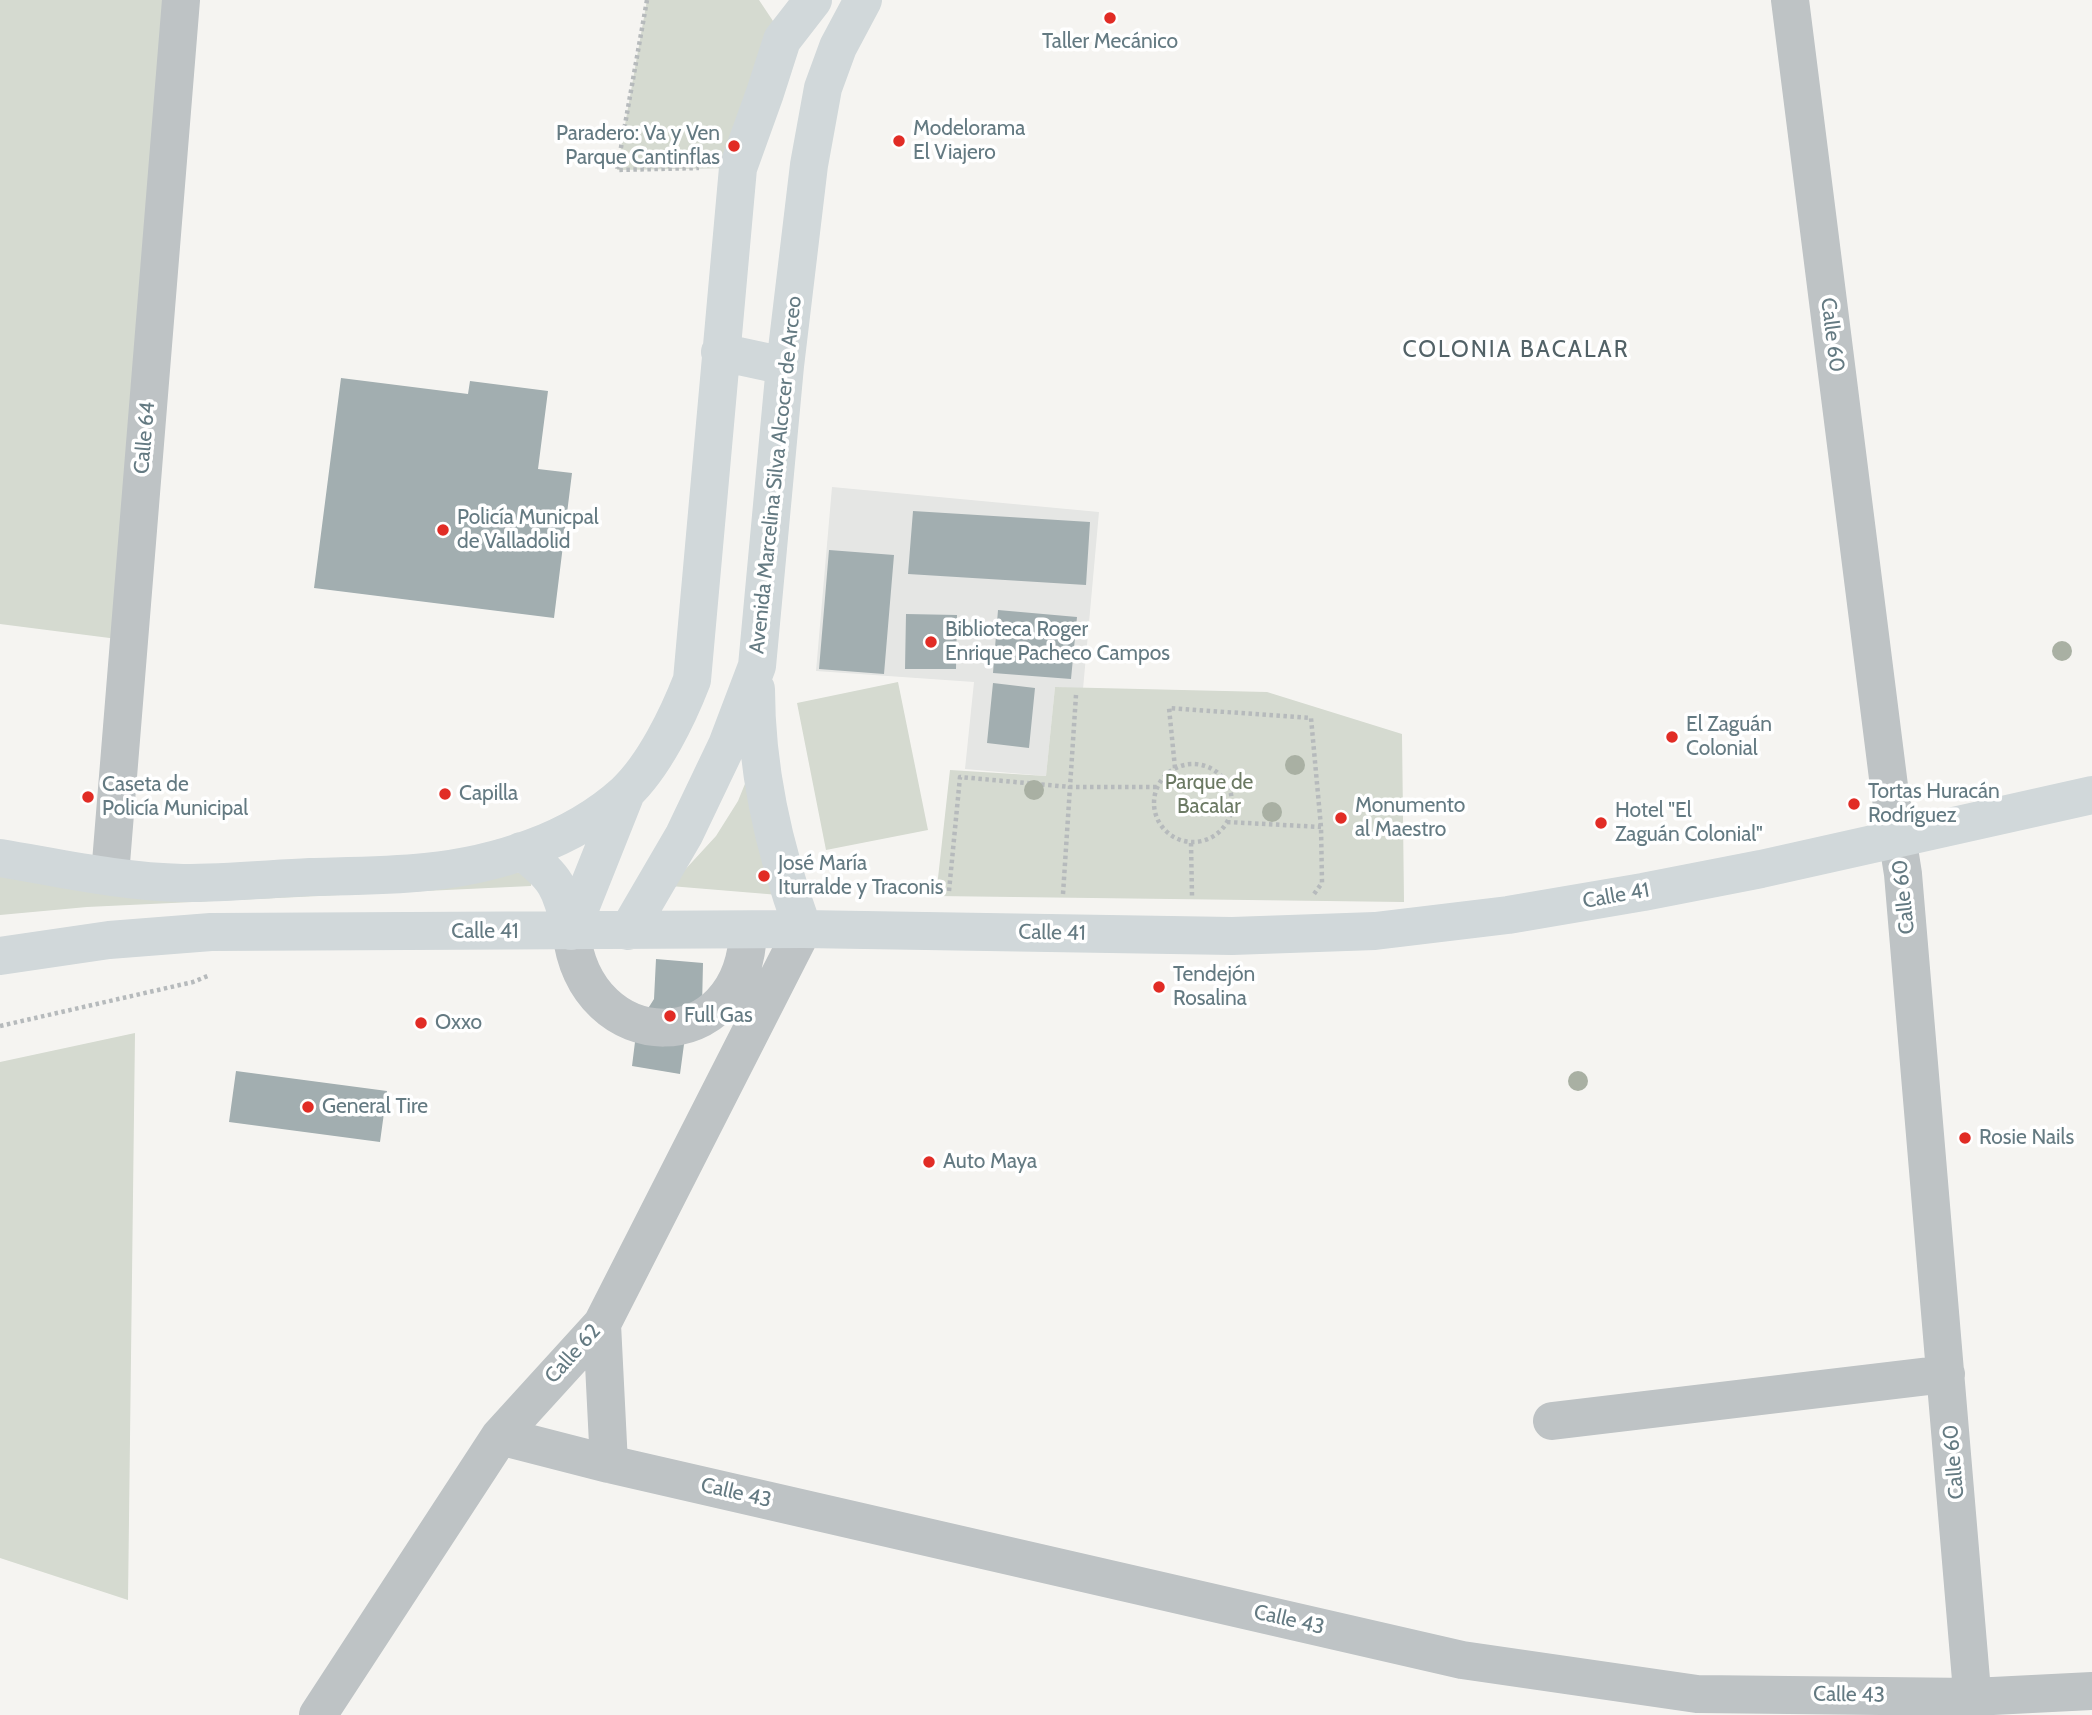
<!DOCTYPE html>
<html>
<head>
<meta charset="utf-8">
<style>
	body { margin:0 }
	canvas { display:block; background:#f5f4f1 }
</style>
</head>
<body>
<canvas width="2092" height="1715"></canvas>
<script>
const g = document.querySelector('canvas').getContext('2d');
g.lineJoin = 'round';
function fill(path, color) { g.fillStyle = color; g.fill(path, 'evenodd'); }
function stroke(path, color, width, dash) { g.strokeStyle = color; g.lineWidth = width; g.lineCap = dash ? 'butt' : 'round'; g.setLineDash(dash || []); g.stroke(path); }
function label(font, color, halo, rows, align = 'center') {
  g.font = font + ' Cabin,sans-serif'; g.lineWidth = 7; g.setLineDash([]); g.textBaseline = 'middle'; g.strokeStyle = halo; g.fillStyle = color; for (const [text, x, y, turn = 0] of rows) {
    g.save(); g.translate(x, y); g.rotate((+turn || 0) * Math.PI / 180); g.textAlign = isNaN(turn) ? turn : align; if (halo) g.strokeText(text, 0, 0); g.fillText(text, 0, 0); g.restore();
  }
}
fill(new Path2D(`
	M832 487 1099 512 1083 689 1055 687 1046 776 965 769 974 682 816 671Z`), '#e5e6e4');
fill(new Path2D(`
	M0 0H184L141 642 0 624Z
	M647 0H759L783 36 738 168 617 170Z
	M898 682 928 830 826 850 797 703Z
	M1055 687 1267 692 1402 734 1404 902 936 896 950 770 1046 776Z
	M751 769 779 895 670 886 716 836 738 801Z
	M0 862 86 890 532 872 531 886 87 907 0 915Z
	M135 1033 128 1600 0 1558V1062Z`), '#d5dad0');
fill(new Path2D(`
	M341 378 468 394 470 381 548 391 538 469 572 473 554 618 314 588Z
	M913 511 1090 522 1086 585 908 574Z
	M829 550 894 555 884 674 819 669Z
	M998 610 1077 617 1071 679 993 673Z
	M906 614 957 615 956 669H905Z
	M993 683 1035 688 1029 748 987 743Z
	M656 959 703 963 702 1007 685 1037 680 1074 632 1066 637 1026 654 999Z
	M236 1071 387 1091 380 1142 229 1122Z`), '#a2aeb0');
stroke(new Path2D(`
	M647 0 617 170 699 168
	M1154 803a39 39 0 1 1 78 0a39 39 0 1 1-78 0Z
	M1175 768 1169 708 1311 718 1321 827 1322 883 1314 894
	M1227 822 1321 827
	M1191 843 1192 896
	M949 891 960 777 1070 787H1157
	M1063 894 1076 695
	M0 1026 193 982 210 975`), '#b6babc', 4.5, [3.5, 3.5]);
stroke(new Path2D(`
	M1790 0 1889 786 1903 874 1974 1715
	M110 875 181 0
	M571 931C585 1060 745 1060 748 930
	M602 1324 609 1464
	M1552 1421 1946 1374
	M500 1436 609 1464 1462 1660 1697 1694 1973 1697 2092 1691
	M318 1715 500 1436 602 1324 803 929`), '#bec3c5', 38);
stroke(new Path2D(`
	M720 352 785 366
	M756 689C756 772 774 850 803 929
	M521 851C558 878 560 888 571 931
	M0 858C60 868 122 882 183 883 225 883 268 879 310 877 349 876 388 876 426 872 496 865 572 841 625 793 654 766 678 716 692 680L738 168 765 93 782 40 813 0
	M571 931 626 793
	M628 931 684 835 727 745 757 666 785 366 809 165 823 88 838 47 863 0
	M0 956 109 940 211 932 803 929 1232 936 1375 931 1508 915 1643 892 1761 869 2092 795`), '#d1d8da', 38);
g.fillStyle = '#a9b0a3';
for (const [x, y] of [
	[2062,651],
	[1295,765],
	[1034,790],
	[1272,812],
	[1578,1081]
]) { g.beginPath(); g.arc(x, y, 10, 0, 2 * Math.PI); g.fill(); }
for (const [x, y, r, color] of [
	[1110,18,7,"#e12c25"],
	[899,141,7,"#e12c25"],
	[734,146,7,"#e12c25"],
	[443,530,7,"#e12c25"],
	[931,642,7,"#e12c25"],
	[1672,737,7,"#e12c25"],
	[445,794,7,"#e12c25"],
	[88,797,7,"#e12c25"],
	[1854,804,7,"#e12c25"],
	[1341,818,7,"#e12c25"],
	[1601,823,7,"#e12c25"],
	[764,876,7,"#e12c25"],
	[1159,987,7,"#e12c25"],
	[670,1016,7,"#e12c25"],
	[421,1023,7,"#e12c25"],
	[308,1107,7,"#e12c25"],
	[1965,1138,7,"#e12c25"],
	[929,1162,7,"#e12c25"]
]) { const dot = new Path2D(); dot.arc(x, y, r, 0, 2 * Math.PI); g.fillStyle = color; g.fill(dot); stroke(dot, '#fff', 2.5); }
label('21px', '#647a82', '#fff', [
	["Taller Mecánico",1110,42,"center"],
	["Modelorama",913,129],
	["El Viajero",913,153],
	["Paradero: Va y Ven",720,134,"right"],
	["Parque Cantinflas",720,158,"right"],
	["Policía Municpal",457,518],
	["de Valladolid",457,542],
	["Biblioteca Roger",945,630],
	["Enrique Pacheco Campos",945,654],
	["El Zaguán",1686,725],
	["Colonial",1686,749],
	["Caseta de",102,785],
	["Policía Municipal",102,809],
	["Tortas Huracán",1868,792],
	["Rodríguez",1868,816],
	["Capilla",459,794],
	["Monumento",1355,806],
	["al Maestro",1355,830],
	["Hotel \"El",1615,811],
	["Zaguán Colonial\"",1615,835],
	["José María",778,864],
	["Iturralde y Traconis",778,888],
	["Tendejón",1173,975],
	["Rosalina",1173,999],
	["Full Gas",684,1016],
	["Oxxo",435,1023],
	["General Tire",322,1107],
	["Rosie Nails",1979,1138],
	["Auto Maya",943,1162]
], 'left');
label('21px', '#647a82', '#fff', [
	["Calle 60",1832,335,83],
	["Calle 64",145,438,-85],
	["Avenida Marcelina Silva Alcocer de Arceo",776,475,-84],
	["Calle 41",1616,896,-10],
	["Calle 60",1904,897,-96],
	["Calle 41",485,932],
	["Calle 41",1052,933,1],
	["Calle 62",573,1354,-48],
	["Calle 60",1954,1462,-95],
	["Calle 43",736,1493,13],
	["Calle 43",1289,1620,13],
	["Calle 43",1849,1695,1]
]);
label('21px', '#6b7963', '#fff', [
	["Parque de",1209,783],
	["Bacalar",1209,807]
]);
g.letterSpacing = '2px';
label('23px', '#526267', '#fff', [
	["COLONIA BACALAR",1516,350]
]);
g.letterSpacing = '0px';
</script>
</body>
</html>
